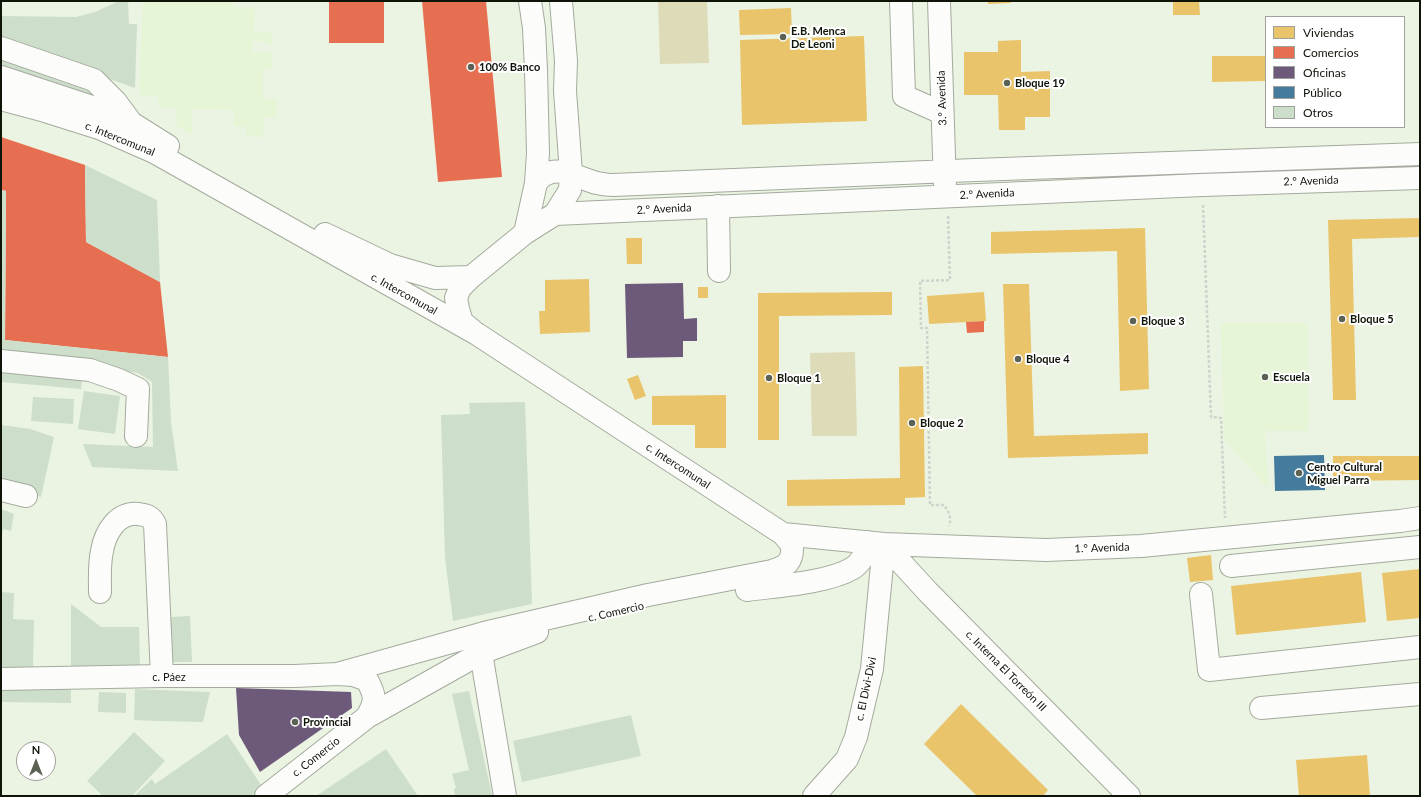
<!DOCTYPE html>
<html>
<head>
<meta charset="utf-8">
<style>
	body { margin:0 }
	#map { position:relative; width:1421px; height:797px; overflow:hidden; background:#ebf4e2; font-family:Lato,sans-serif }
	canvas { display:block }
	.frame { position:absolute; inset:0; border:2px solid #0e1408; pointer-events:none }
	.legend { position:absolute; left:1265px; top:16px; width:140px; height:112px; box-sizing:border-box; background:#fff; border:1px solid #9fa19c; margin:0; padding:5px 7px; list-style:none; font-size:12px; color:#0e1408 }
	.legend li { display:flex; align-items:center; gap:8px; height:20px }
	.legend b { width:20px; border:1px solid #9fa19c }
	.north { position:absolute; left:16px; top:741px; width:40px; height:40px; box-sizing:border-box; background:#fff; border:1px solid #9fa19c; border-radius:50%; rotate:0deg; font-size:11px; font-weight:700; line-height:16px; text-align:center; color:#0e1408 }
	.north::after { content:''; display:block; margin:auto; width:14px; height:18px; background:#5b6254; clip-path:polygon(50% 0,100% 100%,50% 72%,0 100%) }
</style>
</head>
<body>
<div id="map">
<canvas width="1421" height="797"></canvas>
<div class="frame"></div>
<ul class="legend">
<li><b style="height:11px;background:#e9c46a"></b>Viviendas</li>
<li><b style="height:11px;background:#e76f51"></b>Comercios</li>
<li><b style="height:11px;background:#6d597a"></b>Oficinas</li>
<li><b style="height:11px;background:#457b9d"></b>Público</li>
<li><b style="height:11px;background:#cddecb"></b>Otros</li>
</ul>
<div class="north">N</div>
</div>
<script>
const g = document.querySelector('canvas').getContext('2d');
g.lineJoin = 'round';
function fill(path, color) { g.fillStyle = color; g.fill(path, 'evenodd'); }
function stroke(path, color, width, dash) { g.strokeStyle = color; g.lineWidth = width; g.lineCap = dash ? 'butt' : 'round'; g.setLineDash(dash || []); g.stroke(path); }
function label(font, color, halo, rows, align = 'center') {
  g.font = font + ' Lato,sans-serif'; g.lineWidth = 4; g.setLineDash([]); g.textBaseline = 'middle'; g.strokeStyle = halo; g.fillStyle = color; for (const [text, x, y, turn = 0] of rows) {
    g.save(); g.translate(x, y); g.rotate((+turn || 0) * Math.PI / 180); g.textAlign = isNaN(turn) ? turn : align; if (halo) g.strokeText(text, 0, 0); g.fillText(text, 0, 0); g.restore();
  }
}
fill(new Path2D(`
	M143 1H234V7L255 8 254 32H272V44H266V41H253L252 52H272L271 69H263V99L277 100 276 117H264L263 137 246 136V127L234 126V110L192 109V135L177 126 176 108H161L157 96 139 95Z
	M1221 323H1307L1309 431H1265L1268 488 1224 440Z`), '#e5f5d6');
fill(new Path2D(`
	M658 1H707L709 63 660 64Z
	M855 352 857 436H812L810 353Z`), '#dedbb9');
fill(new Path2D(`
	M988 1H1011V3L988 4Z
	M1173 1H1199L1200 15H1173Z
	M791 8 792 34 740 35 739 10Z
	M864 36 867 121 742 125 740 40Z
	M1021 40V72L1050 71V117H1025V130H999L998 95H964V52H998V41Z
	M1212 56H1266V81L1212 82Z
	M1420 218V237L1352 239 1356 400H1333L1328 220Z
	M1145 228 1149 389 1120 391 1117 251 991 254V232Z
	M626 238H642V264H627Z
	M589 279 590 332 540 334 539 311H545V280Z
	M1003 284H1029L1034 436 1148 433V454L1008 458Z
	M698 287H708V298H698Z
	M892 292V315L779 316V440H758V293Z
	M984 292 986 321 929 324 927 296Z
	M923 366 925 497 905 498V505L787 506V480L900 478 899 367Z
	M638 375 646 396 635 400 627 379Z
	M726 395V448H695V425H652V396Z
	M1333 456H1420V480L1333 481Z
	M1211 555 1213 580 1190 582 1187 558Z
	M1420 569V618L1387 621 1382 573Z
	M1361 572 1366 622 1236 635 1231 586Z
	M961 704 1048 790 1043 796H977L924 744Z
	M1367 755 1370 796H1299L1296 760Z`), '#e9c46a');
fill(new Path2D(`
	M329 1H384V43H329Z
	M422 1H486L502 177 438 182Z
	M1 137 85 165 86 242 160 282 168 357 5 340 6 191 1 190Z
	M984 321V332L967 333 966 322Z`), '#e76f51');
fill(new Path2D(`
	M683 283 684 319 697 318V341H683V357L627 358 625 284Z
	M236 688 351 692 352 708 260 772 239 735Z`), '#6d597a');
fill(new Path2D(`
	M1324 455 1325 490 1275 491 1274 456Z`), '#457b9d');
fill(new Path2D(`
	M119 1H128L129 24H137L135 88 1 41V16L76 17 95 12Z
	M1 54 93 90 91 95 1 74Z
	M85 165 157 200 160 282 86 242Z
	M1 190 6 191 5 340 168 357 171 422 178 471 92 467 83 444 153 447 152 382 138 373 1 358Z
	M1 365 83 372 81 389 1 382Z
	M84 391 120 396 115 434 78 429Z
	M33 397 74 399 73 424 31 421Z
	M525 402 532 604 453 621 445 558 441 415 470 414 469 403Z
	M2 425 30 429 54 437 41 497 1 485Z
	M1 509 14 514 11 531 3 529 2 536Z
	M1 592 14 593 13 619 34 620 33 669 1 668Z
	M71 604 101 627H139L140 668 71 667Z
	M190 616 192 662H171L170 617Z
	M1 685H71V703L1 702Z
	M135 689 158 690 210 692 203 722 157 721 134 720Z
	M469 691 492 795 489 796H455L454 789 456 788 452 774 469 770 452 694Z
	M99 692 126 693V713L98 712Z
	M631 715 641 756 522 782 513 741Z
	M134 732 165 761 132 796H103L87 781Z
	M227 734 263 788 251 796H134L152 779 155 784Z
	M386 749 418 796H316L328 788Z`), '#cddecb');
const minor = new Path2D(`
	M901 1 904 96 942 113
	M939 1 945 187
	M1 48 94 80 116 102 130 121
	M1 77 122 117 168 146
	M1 99 45 111 99 128 154 152 477 334 783 534 792 545C793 562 787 566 772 571L648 595 484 633 337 674
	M536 183C552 160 577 178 597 183 602 184 608 185 613 185L975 170 1420 154
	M718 206 719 271
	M555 214 1202 185 1420 178
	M525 233 536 183 538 153 536 70 534 28 530 1
	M325 234 390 265 435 278 471 277
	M473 331 462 322 458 309 456 298 460 288 471 277 525 233 555 214 570 190 571 173 565 91 566 61 561 1
	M1 361 90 370 119 380 138 389 136 436
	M1 490 26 496
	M783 534 884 544 1046 550 1141 546 1400 521 1420 518
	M884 544 928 592 1129 796
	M1231 566 1420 547
	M747 590C776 586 828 583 853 568 862 562 866 552 868 542
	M100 592C100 578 99 564 102 551 105 533 117 512 138 514 146 515 151 516 155 524L162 676
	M1201 594 1209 670 1420 647
	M481 653 505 796
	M1 679 162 676H295L337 674 353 675 367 680C376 696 376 701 367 717L266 796
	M1261 708 1420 694
	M367 717 481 653 537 632
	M814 796 847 759 856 737 872 669 884 544`);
stroke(minor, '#a4aa9d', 24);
stroke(new Path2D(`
	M1203 205 1211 417 1221 418 1225 518
	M948 216 950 280 920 281 921 328H927L930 505H944C949 512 952 518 949 526`), '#cfd2cd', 2.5, [3, 2]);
stroke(minor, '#fcfdfb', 22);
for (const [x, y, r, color] of [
	[783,37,4,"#5b6254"],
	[471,67,4,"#5b6254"],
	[1007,83,4,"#5b6254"],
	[1342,319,4,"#5b6254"],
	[1133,321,4,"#5b6254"],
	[1018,359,4,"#5b6254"],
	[1265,377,4,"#5b6254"],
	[769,378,4,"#5b6254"],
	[912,423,4,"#5b6254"],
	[1299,473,4,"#5b6254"],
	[295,722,4,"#5b6254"]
]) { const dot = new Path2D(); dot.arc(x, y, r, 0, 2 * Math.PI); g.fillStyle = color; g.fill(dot); stroke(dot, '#fff', 1.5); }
label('bold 11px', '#0e1408', '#fff', [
	["E.B. Menca",791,31],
	["De Leoni",791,44],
	["100% Banco",479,67],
	["Bloque 19",1015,83],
	["Bloque 5",1350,319],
	["Bloque 3",1141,321],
	["Bloque 4",1026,359],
	["Escuela",1273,377],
	["Bloque 1",777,378],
	["Bloque 2",920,423],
	["Centro Cultural",1307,467],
	["Miguel Parra",1307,480],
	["Provincial",303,722]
], 'left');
label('11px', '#0e1408', '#fff', [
	["3.° Avenida",942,98,-92],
	["c. Intercomunal",120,139,22],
	["2.° Avenida",1311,181,-2],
	["2.° Avenida",987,194,-3],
	["2.° Avenida",664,209,-3],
	["c. Intercomunal",404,294,29],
	["c. Intercomunal",678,466,33],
	["1.° Avenida",1102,548,-2],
	["c. Comercio",616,612,-13],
	["c. Interna El Torreón III",1006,671,45],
	["c. Páez",169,677],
	["c. El Divi-Divi",866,689,-78],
	["c. Comercio",316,757,-38]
]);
</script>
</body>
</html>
